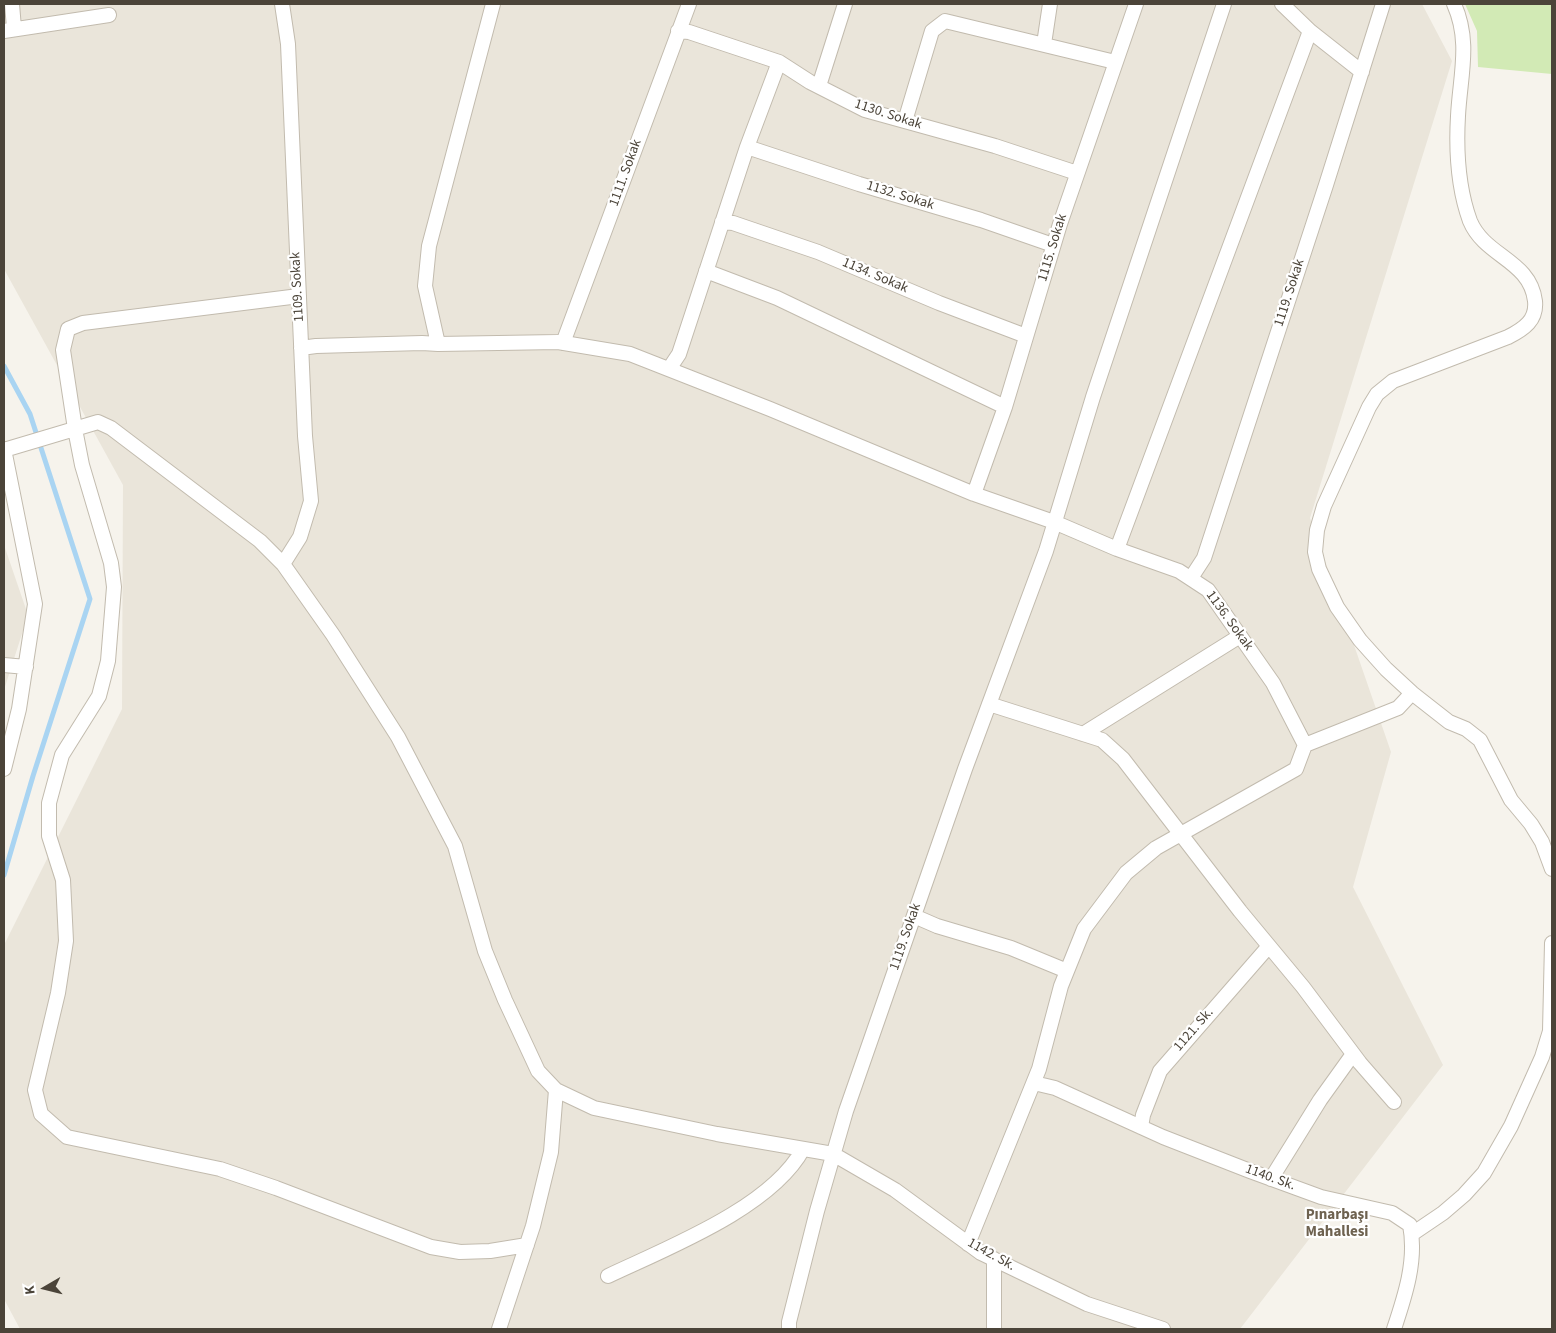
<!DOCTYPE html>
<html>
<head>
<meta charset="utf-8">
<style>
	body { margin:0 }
	#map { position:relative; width:1556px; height:1333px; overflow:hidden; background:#f6f3ec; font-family:"Source Sans 3",sans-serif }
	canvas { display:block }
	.frame { position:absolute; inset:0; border:5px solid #4b4439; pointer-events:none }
	.north { position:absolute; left:20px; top:1263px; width:50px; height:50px; -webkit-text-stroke:4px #fff; paint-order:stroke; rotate:262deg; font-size:14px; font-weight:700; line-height:20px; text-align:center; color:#4b4439 }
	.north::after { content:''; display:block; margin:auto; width:18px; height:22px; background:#4b4439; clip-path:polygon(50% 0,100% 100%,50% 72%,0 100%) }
</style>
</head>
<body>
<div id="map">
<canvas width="1556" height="1333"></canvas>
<div class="frame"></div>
<div class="north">K</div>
</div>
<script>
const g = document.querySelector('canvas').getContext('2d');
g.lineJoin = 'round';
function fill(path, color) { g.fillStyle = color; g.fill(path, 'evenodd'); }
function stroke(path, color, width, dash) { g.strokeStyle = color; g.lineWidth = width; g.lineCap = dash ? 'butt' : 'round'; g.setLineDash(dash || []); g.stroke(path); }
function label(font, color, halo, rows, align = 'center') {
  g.font = font + ' "Source Sans 3",sans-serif'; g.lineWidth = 4.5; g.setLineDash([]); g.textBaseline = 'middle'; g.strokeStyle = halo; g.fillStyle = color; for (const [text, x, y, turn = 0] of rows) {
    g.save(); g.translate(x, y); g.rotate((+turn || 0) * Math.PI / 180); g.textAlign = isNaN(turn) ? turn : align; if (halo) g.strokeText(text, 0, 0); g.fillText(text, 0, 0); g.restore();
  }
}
fill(new Path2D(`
	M4 4H1422L1452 61 1310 518 1391 752 1353 887 1443 1065 1240 1329H20L4 1299V945L122 709 123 485 4 269Z
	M4 545 28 615 4 690Z`), '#eae5da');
fill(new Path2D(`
	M1465 4H1552V74L1478 67 1477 31Z`), '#d2eab5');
stroke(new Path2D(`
	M4 366 30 414 90 599 33 776 4 875`), '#a9d4f2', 5);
const minor = new Path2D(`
	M12 4 14 28
	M282 4 288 44 305 436 311 501 300 537 283 564
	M1282 4 1310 31 1362 72
	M1454 4C1471 42 1460 76 1458 116 1456 150 1458 188 1470 221 1485 257 1530 260 1535 301 1537 320 1524 329 1508 337L1393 381 1377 394 1369 407 1324 506 1317 530 1315 552 1319 569 1337 607 1360 640 1386 669 1412 693 1449 722 1466 729 1480 740 1511 800 1531 824 1542 842 1552 869
	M4 31 109 15
	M678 31 689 32 779 62 810 82 865 110 995 146 1077 173
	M1044 44 1050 4
	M819 86 845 4
	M905 121 932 31 945 21 1115 62
	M747 147 859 184 981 220 1053 245
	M722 222 733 223 818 252 939 303 1026 336
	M706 271 777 298 1005 407
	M299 296 83 323 68 329 63 350 75 429 82 465 111 563 114 587 108 661 99 696 62 755 49 803V836L63 880 66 941 58 993 35 1090 41 1114 67 1137 220 1169 276 1188 431 1247 460 1252 490 1251 527 1245
	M563 343 689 4
	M438 344 425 286 429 246 493 4
	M301 348 316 346 422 343 438 344 558 342 630 354 770 409 974 494 1054 522 1117 549 1179 571 1208 590 1273 683 1305 745
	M669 369 679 354 747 147 779 62
	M4 449 35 604 19 709 4 769
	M4 450 98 422 111 428 260 541 283 564 333 635 398 737 455 846 485 951 505 1000 538 1071 556 1090 594 1108 717 1134 833 1154 895 1190 981 1253 1087 1304 1163 1329
	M974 494 1005 407 1060 224 1136 4
	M1117 549 1310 31
	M1191 578 1204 558 1326 185 1383 4
	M4 665 26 667
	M989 704 1102 740 1123 759 1240 911 1303 987 1360 1063 1394 1102
	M1083 734 1240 636
	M914 916 937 926 1011 948 1067 971
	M1034 1083 1055 1088 1163 1137 1250 1171 1321 1197 1392 1213 1410 1225C1417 1260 1405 1296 1394 1329
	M1141 1127 1143 1115 1160 1071 1269 946
	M1271 1179 1320 1100 1353 1054
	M1412 1234 1443 1213 1464 1195 1484 1173 1511 1126 1542 1057 1550 1031 1552 943
	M968 1244 1039 1069 1061 986 1084 929 1126 873 1156 848 1296 769 1305 745 1398 708 1412 693
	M994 1259V1329
	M608 1276C667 1248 771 1208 803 1149
	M499 1329 533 1226 551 1152 556 1090
	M789 1329V1322L817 1211 846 1111 965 769 1046 551 1093 397 1224 4`);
stroke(minor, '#c2bbae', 16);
stroke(minor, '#fff', 14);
label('14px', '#4b4439', '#fff', [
	["1130. Sokak",888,115,18],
	["1111. Sokak",626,173,-70],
	["1132. Sokak",900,196,17],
	["1115. Sokak",1053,248,-73],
	["1134. Sokak",875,276,23],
	["1109. Sokak",298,287,-93],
	["1119. Sokak",1290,293,-72],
	["1136. Sokak",1229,621,54],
	["1119. Sokak",906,937,-71],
	["1121. Sk.",1194,1030,-49],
	["1140. Sk.",1270,1178,20],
	["1142. Sk.",991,1255,29]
]);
label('bold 15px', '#6e6250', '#fff', [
	["Pınarbaşı",1337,1216],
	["Mahallesi",1337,1233]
]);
</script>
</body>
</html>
